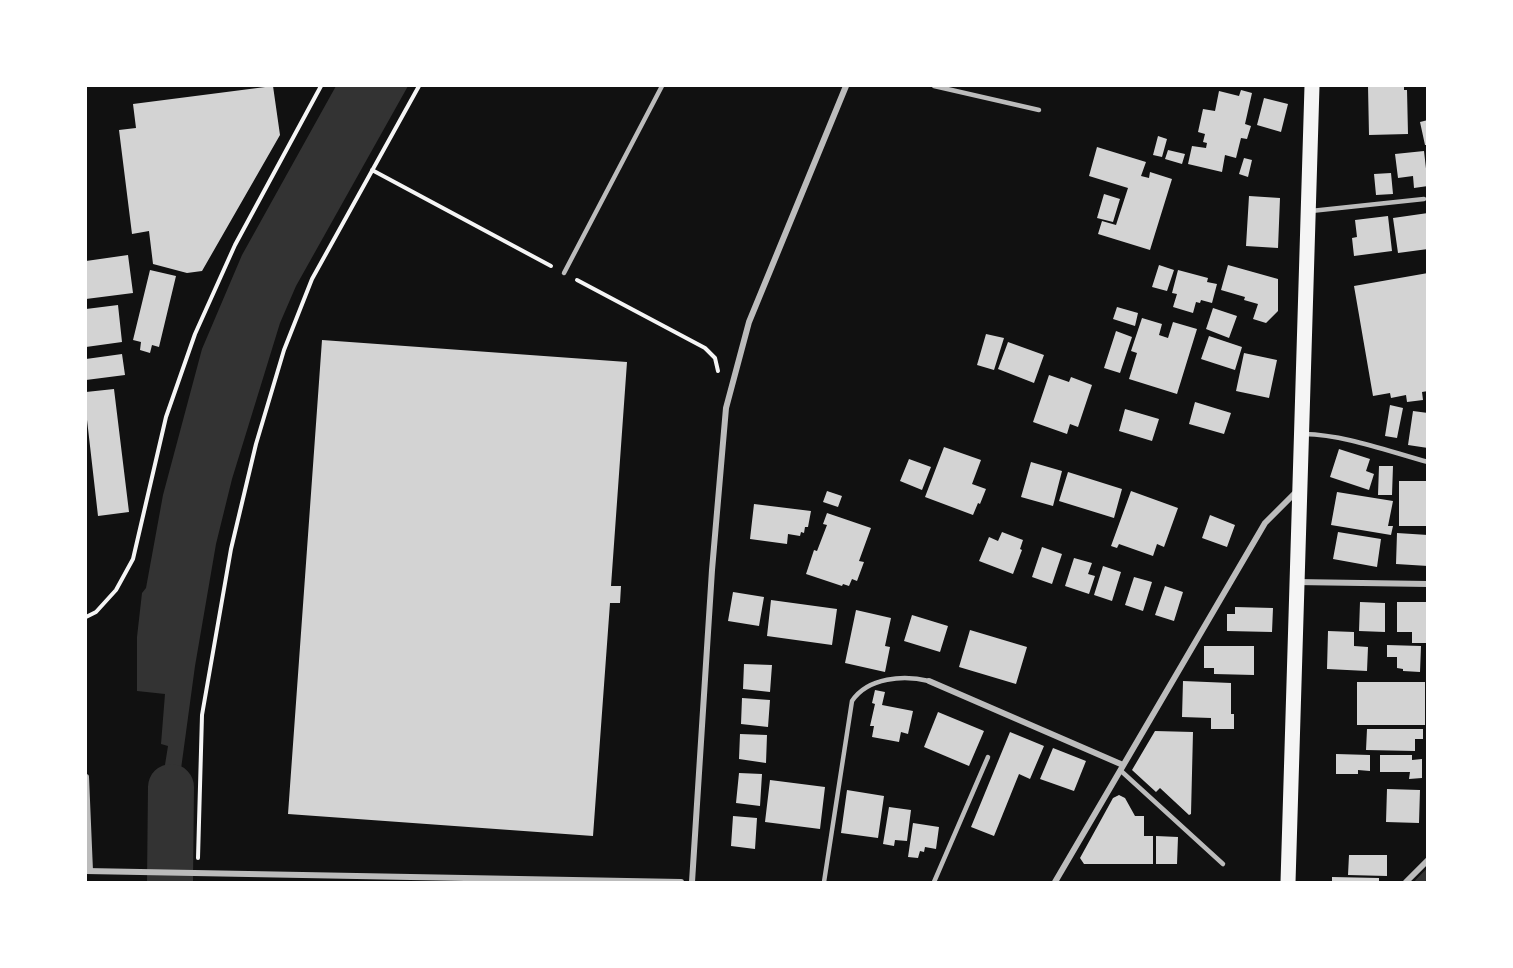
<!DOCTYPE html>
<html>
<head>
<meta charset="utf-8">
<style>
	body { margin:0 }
	#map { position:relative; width:1513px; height:968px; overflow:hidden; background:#111; font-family:"Space Grotesk",sans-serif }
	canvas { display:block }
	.frame { position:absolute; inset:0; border:87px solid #fff; pointer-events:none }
</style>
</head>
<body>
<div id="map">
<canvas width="1513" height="968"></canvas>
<div class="frame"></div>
</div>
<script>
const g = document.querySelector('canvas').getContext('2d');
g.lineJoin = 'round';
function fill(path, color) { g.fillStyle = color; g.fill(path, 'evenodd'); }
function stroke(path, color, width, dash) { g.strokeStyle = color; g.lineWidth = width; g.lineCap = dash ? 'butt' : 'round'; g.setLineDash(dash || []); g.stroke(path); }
fill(new Path2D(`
	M336 86H408L296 286 280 323 232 479 216 544 195 666 178 791 180 850H155L156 842 159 837 161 821 160 796 168 746 161 744 165 694 137 691V637L142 593 146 588 163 495 202 349 242 255Z`), '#333');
stroke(new Path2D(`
	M1419 882 1428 873`), '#333', 8);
stroke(new Path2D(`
	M170 882 171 787`), '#333', 46);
fill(new Path2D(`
	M273 86 280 135 202 271 187 273 153 264 149 231 132 234 119 130 136 128 133 104Z
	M1368 86H1404V90H1407L1408 134 1369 135Z
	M1241 90 1252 93 1245 124 1251 126 1247 139 1241 138 1236 158 1225 155 1222 172 1188 164 1192 146 1206 148 1207 143 1203 142 1205 134 1198 132 1203 109 1215 111 1219 91 1239 96Z
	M1264 98 1288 104 1281 132 1257 125Z
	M1428 120V145H1425L1420 122Z
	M1158 136 1167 139 1162 157 1153 155Z
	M1097 147 1146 162 1141 176 1149 178 1150 172 1172 179 1150 250 1098 234 1102 221 1116 225 1128 188 1089 176Z
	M1168 150 1185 154 1182 164 1165 159Z
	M1424 151 1428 186 1414 188 1413 176 1398 178 1395 154Z
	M1244 158 1252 160 1248 177 1239 174Z
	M1391 173 1393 194 1376 195 1374 174Z
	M1104 194 1120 199 1113 222 1097 218Z
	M1249 196 1280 198 1278 248 1246 246Z
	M1428 213V249L1398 253 1393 218Z
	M1388 216 1392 251 1354 256 1352 238 1357 237 1355 220Z
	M128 255 133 293 86 299V261Z
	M1159 265 1174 270 1167 291 1152 287Z
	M1228 265 1278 279V311L1266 323 1253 319 1258 304 1244 300 1245 297 1221 290Z
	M150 270 176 276 159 347 152 345 150 353 140 350 141 342 133 340Z
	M1178 270 1208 278 1207 282 1217 284 1212 303 1201 300 1200 303 1196 302 1193 313 1173 307 1177 294 1172 293Z
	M1428 273V391L1422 392 1423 400 1407 402 1406 395 1391 398 1390 393 1373 396 1354 286Z
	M118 305 122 342 86 347V309Z
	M1117 307 1138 313 1135 326 1113 319Z
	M1213 308 1237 316 1229 338 1206 329Z
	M1142 318 1162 324 1159 335 1168 338 1173 322 1197 329 1177 394 1129 379 1137 353 1131 351Z
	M1116 331 1132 337 1120 373 1104 368Z
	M986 334 1004 338 994 370 977 365Z
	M1209 336 1242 347 1235 370 1201 359Z
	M322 340 627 362 611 586H621L620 603H610L593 836 288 814Z
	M1008 342 1044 355 1034 383 998 369Z
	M1244 353 1277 360 1269 398 1236 391Z
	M122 354 125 375 86 380V359Z
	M1049 375 1069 382 1071 377 1092 385 1078 427 1070 424 1067 434 1033 422Z
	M114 389 129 512 98 516 86 411V392Z
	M1195 402 1231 413 1224 434 1189 424Z
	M1390 405 1403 408 1397 438 1385 436Z
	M1125 409 1159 419 1152 441 1119 431Z
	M1413 411 1428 413V448L1408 445Z
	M944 447 981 460 972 484 986 489 980 504 978 503 973 515 925 497Z
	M1339 449 1370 459 1366 471 1374 474 1369 490 1330 477Z
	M909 459 931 467 922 490 900 481Z
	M1031 462 1062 471 1053 506 1021 497Z
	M1379 466H1393L1392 495H1378Z
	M1068 472 1122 489 1114 518 1059 501Z
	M1399 481H1428V526H1399Z
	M827 491 842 496 838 507 823 502Z
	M1131 491 1178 508 1164 547 1157 544 1153 556 1119 544 1117 548 1111 546Z
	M1337 492 1393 501 1388 526H1393L1391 535 1331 525Z
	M754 504 811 511 808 527H805L804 533 801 532 800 536 788 534 787 544 750 539Z
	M827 513 871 528 859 561 864 562 857 581 852 579 849 586 843 584 842 586 806 574 814 550 817 551 827 525 823 524Z
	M1210 515 1235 525 1227 547 1202 538Z
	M1002 532 1023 540 1020 549 1022 550 1013 574 979 561 989 537 998 541Z
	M1338 532 1381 539 1377 567 1333 559Z
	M1397 533 1428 535V566L1396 564Z
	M1042 547 1062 554 1052 584 1032 577Z
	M1074 558 1092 563 1088 574 1095 576 1089 594 1065 586Z
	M1103 566 1121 572 1112 601 1094 595Z
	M1134 577 1152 582 1143 611 1125 605Z
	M1165 586 1183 592 1174 621 1155 615Z
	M733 592 764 597 759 626 728 621Z
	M771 600 837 609 832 645 767 636Z
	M1360 602 1385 603V632L1359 631Z
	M1397 602H1428V643H1412V632H1397Z
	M1235 607 1273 608 1272 632 1227 631V614H1235Z
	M856 610 891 618 885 646 890 647 885 672 845 663Z
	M912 615 948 626 940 652 904 641Z
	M970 630 1027 647 1016 684 959 667Z
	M1328 631 1354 632V646L1368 647 1367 671 1327 669Z
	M1387 645 1421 646 1420 672 1403 671V669L1397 668V657H1387Z
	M1204 646H1254V675L1214 674V668H1204Z
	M744 664 772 665 770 692 743 689Z
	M1183 681 1231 683V714H1234V729H1211V718L1182 717Z
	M1357 682H1425V725H1357Z
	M875 690 885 692 882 705 913 711 908 734 901 732 899 742 872 737 874 726H870L875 704 872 703Z
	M742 698 770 700 768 727 741 724Z
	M938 712 984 731 969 766 924 747Z
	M1367 729H1423V739H1415V751L1366 750Z
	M1155 731 1193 732 1191 814 1189 815 1160 788 1156 792 1132 770Z
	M1010 732 1044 746 1030 779 1019 774 994 836 971 827Z
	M740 734 767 735 766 763 739 759Z
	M1053 748 1086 761 1074 791 1040 779Z
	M1336 754 1370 755V771L1358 770V774H1336Z
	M1380 755H1412V760L1422 759V778L1409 779 1410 772H1380Z
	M739 773 762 774 760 806 736 803Z
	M770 780 825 787 820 829 765 822Z
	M1387 789 1420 790 1419 823 1386 822Z
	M847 790 884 796 878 838 841 833Z
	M1119 795 1125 798 1135 816H1144V836H1153V864H1084L1080 858 1113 798Z
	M889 807 911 810 907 841 895 840 894 846 883 844Z
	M733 816 757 818 755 849 731 846Z
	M913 823 939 827 936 849 925 847 924 852 920 851 918 858 908 857Z
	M1156 836 1178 837 1177 864H1156Z
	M1349 855H1387V876L1348 875Z
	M1332 877 1379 878V882H1332Z`), '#d3d3d3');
stroke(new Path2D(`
	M372 170 551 266
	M577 280 705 348 715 358 718 371
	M86 617 96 612 116 590 133 559 166 417 195 334 235 245 321 86
	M198 858 202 715 231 549 256 444 284 350 312 279 419 86`), '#f5f5f5', 4);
stroke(new Path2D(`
	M934 86 1039 110
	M1311 211 1424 199
	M564 273 662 86
	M1304 434C1346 435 1387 451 1428 462
	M1120 770 1223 864
	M824 882 852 701C868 677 904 675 929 681
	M934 882 988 757`), '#bcbcbc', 4.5);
stroke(new Path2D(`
	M1296 582 1428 584
	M929 681 1123 765
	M86 777 90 871
	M86 871 681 882
	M692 882 712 570 726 408 749 322 846 86
	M1055 882 1265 523 1297 491
	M1406 882 1428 860`), '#bcbcbc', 6);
stroke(new Path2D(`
	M1288 882 1312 86`), '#f5f5f5', 15);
</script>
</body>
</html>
